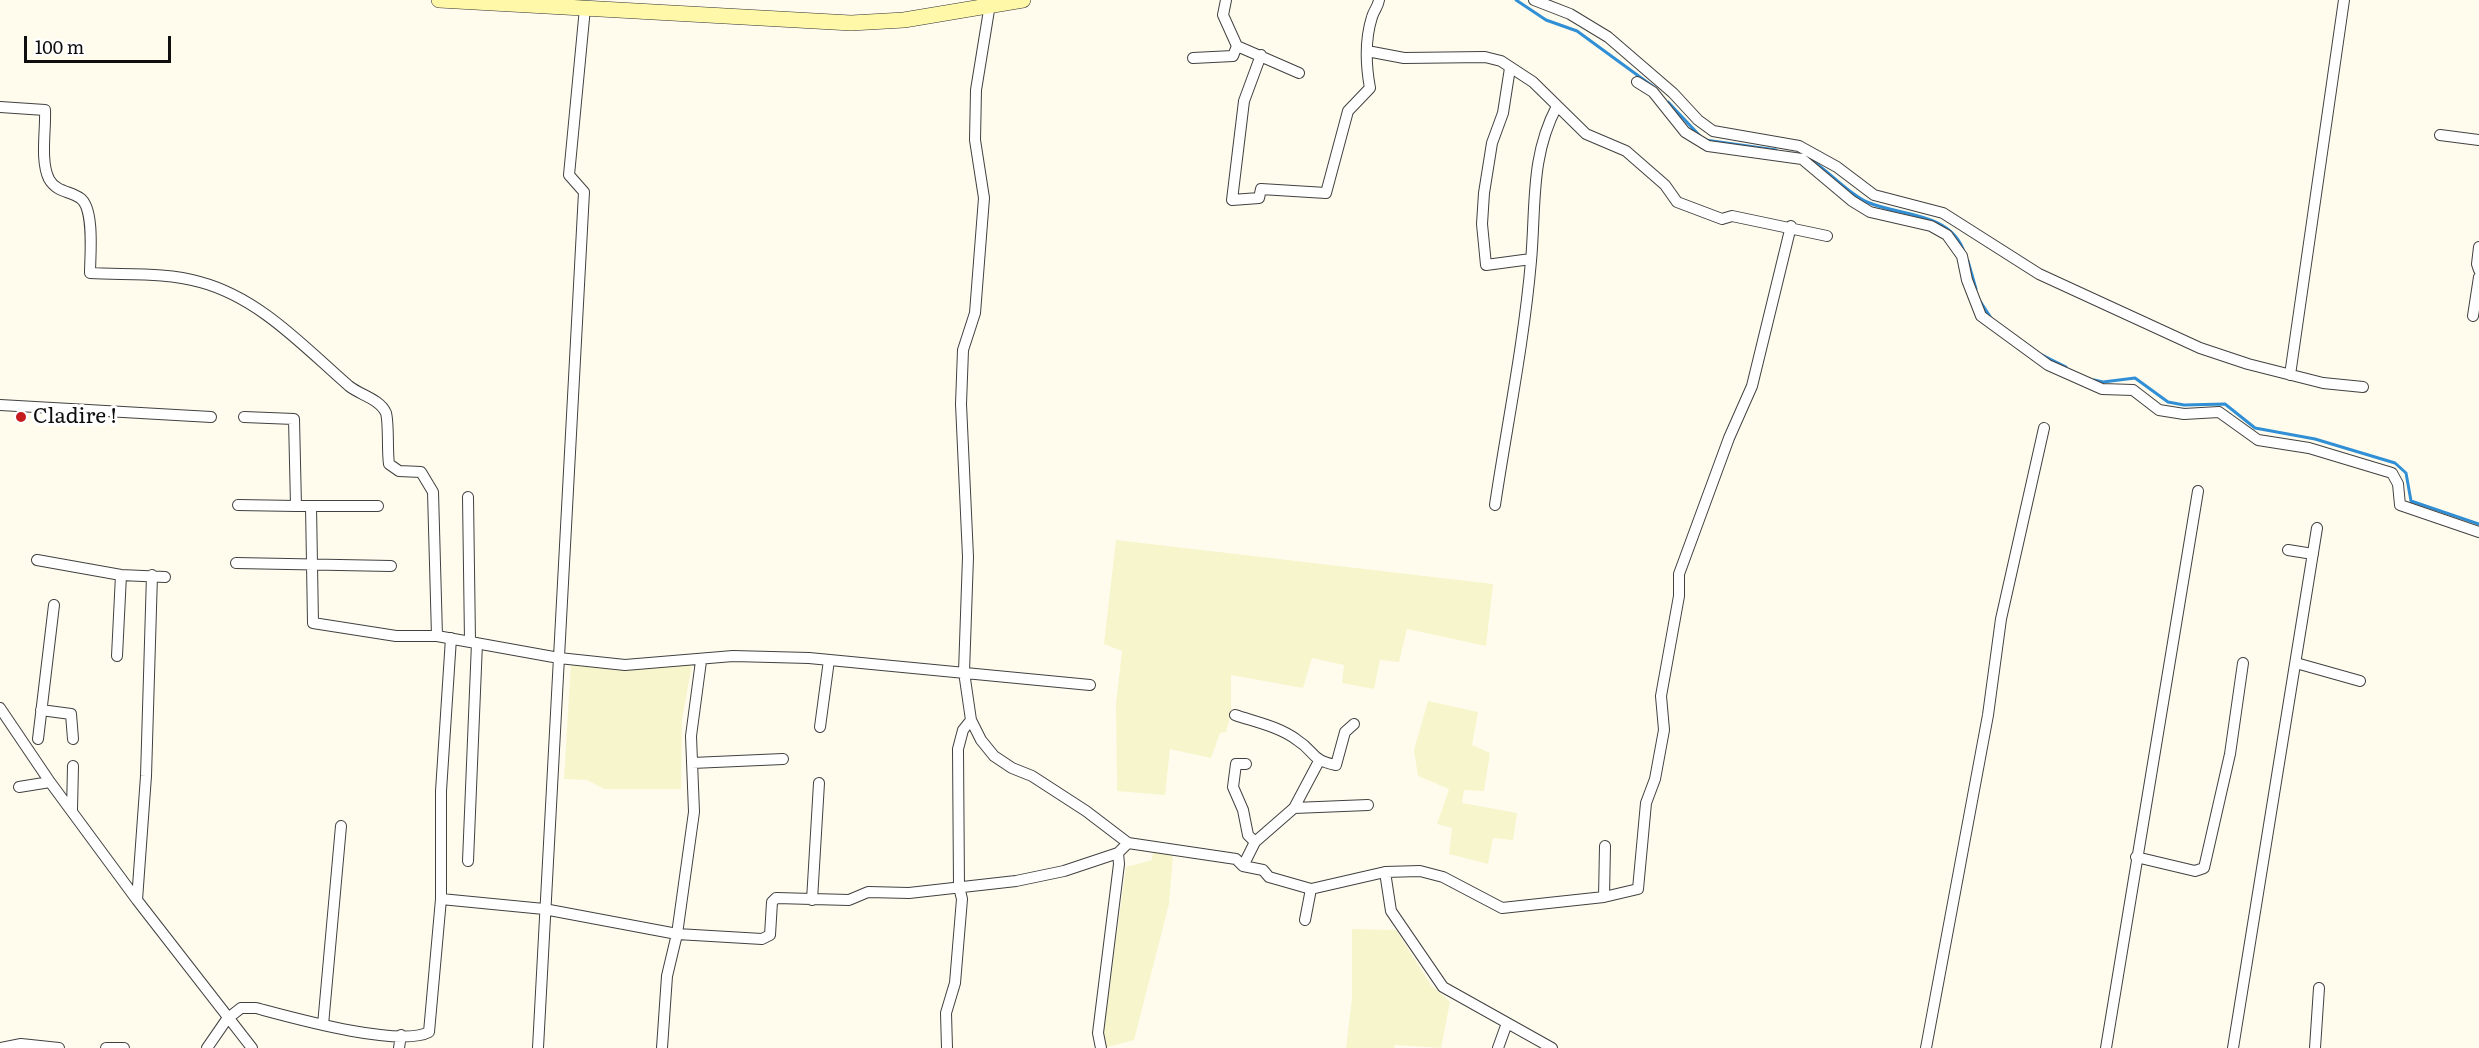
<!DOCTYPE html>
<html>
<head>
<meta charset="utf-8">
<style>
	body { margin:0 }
	#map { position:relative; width:2479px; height:1048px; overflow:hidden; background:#fffcee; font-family:Literata,serif }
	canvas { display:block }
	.scale { position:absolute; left:24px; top:36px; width:147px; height:27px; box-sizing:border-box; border:3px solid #0e0e0e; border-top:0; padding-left:8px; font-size:18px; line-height:21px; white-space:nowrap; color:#0e0e0e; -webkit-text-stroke:4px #fff; paint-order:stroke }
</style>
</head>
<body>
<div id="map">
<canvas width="2479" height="1048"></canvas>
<div class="scale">100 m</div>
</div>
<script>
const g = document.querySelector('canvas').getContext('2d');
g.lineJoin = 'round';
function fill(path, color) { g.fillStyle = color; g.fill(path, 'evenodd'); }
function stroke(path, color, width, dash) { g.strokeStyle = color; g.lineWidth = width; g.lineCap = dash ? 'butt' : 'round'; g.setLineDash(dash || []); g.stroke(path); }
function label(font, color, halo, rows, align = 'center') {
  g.font = font + ' Literata,serif'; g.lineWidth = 6; g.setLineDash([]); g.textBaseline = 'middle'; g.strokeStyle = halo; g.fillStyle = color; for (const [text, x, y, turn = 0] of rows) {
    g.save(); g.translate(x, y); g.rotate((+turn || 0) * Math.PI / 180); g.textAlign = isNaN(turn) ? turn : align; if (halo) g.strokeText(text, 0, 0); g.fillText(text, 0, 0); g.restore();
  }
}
fill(new Path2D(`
	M1116 540 1493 584 1486 646 1407 629 1399 662 1380 660 1374 689 1342 683 1344 665 1312 658 1303 688 1231 675V714L1226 732 1220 733 1211 758 1170 749 1165 795 1117 791 1116 704 1122 651 1104 644Z
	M571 662 692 664 682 720 681 789H604L587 780 564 779Z
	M1428 701 1478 712 1472 745 1490 753 1484 791 1464 790 1462 803 1517 813 1513 840 1493 838 1488 864 1449 854 1452 828 1437 824 1449 789 1418 776 1414 750Z
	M1153 852 1173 856 1169 904 1134 1040 1104 1048 1102 1040 1126 867 1152 860Z
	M1352 929 1396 930 1431 985 1450 1002 1441 1048 1395 1045 1394 1048H1346L1352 999Z`), '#f7f5cc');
stroke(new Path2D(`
	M1516 0 1546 20 1577 31 1655 88
	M1668 102 1700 136
	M1705 140 1776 150
	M1811 160C1829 171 1848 194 1867 202 1899 216 1948 212 1963 249
	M1968 261 1976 289
	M1980 301 1991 318
	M2042 355 2066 367
	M2094 380 2103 382 2135 378 2168 402 2184 405 2225 404 2255 428 2315 439 2395 463 2406 473 2411 501 2479 524`), '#318fd6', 3);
const minor = new Path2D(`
	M1226 0 1223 15 1237 46 1299 73
	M1534 0 1570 14 1608 37 1673 93 1698 120 1713 131 1799 146 1837 167 1874 195 1943 213 2039 274 2200 348 2248 364 2323 383 2363 387
	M990 4 976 90 975 140 984 198 975 313 963 350 961 404 968 557 964 672 971 720 981 740 994 756 1012 768 1032 776 1086 811 1128 843 1236 859 1243 866 1263 870 1269 877 1311 889 1385 872 1420 871 1443 877 1502 908 1604 897 1638 889 1646 803 1655 779 1664 730 1661 696 1679 596V574L1729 438 1752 386 1791 226
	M1367 51 1404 58 1485 57 1501 61 1533 82 1586 134 1626 151 1665 185 1677 202 1722 219 1732 216 1827 236
	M1261 55 1244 101 1232 200 1259 198 1261 189 1326 193 1348 111 1370 88C1366 66 1365 39 1372 17 1374 10 1378 7 1379 0
	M1193 58 1233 56 1237 46
	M1510 68 1503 113 1492 143 1484 193 1482 224 1486 265 1531 259
	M1637 82 1653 92 1685 132 1708 146 1802 159 1852 201 1870 212 1931 226 1947 235 1962 256 1967 280 1981 316 2048 365 2102 389 2133 390 2159 410 2184 414 2219 412 2258 440 2309 448 2392 473 2398 484 2400 505 2479 532
	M0 107 45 110C46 130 40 161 49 179 56 192 70 191 80 198 95 208 90 257 90 273 126 275 166 272 200 282 260 298 304 347 349 386 360 395 380 399 386 413 389 424 387 451 389 464L399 471 421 472 433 492 437 636
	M2440 135 2479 140
	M2479 247 2477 264 2479 270
	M2473 316 2479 277
	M2290 375 2344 0
	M0 405 211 417
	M244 417 294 419 296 506H311L313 623 396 636H437L559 658 625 665 733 656 809 658 1090 685
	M468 497 470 641
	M238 505 296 506
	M1495 505C1507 425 1524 342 1531 261 1536 206 1530 157 1557 106
	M311 506H378
	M2288 550 2313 554
	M37 560 121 575 165 577
	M236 563 391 566
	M117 656 121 575
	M2296 663 2360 681
	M0 708 50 782 137 900 252 1048
	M41 710 71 714 73 739
	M1235 715C1256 722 1280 727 1297 740 1316 752 1310 760 1336 765L1345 732 1354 724
	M820 727 829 660
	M38 739 54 605
	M692 763 783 759
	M1246 764H1236L1233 787 1243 810 1248 835 1255 842
	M19 787 50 782
	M1294 808 1368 805
	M72 810 73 766
	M2136 857 2195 871 2204 868 2230 754 2243 663
	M468 861 477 643
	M1243 866 1255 842 1294 808 1319 761
	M1385 872 1391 911 1443 987 1552 1048
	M1604 897 1605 846
	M441 899 544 909 677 934 762 939 770 935 772 902 776 898 849 900 868 892 909 893 1016 881 1064 871 1118 853 1128 843
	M137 900 146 776 152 575
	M812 900 819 783
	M1305 920 1311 889
	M323 1025 341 826
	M0 1048 21 1044 59 1048
	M106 1048H124
	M207 1048 227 1019 241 1008H256C290 1017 399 1048 429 1032L441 899V791L451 638
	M399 1048 401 1035
	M538 1048 584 192 569 175 585 8
	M662 1048 667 976 677 934 694 812 691 736 701 661
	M947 1048 946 1013 955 983 962 899 959 887 958 749 963 730 971 720
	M1101 1048 1098 1033 1119 864 1118 853
	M1498 1048 1507 1023
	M1926 1048 1988 715 2001 619 2044 428
	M2106 1048 2198 491
	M2233 1048 2317 528
	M2315 1048 2319 988`);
const secondary = new Path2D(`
	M439 0 851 23 904 20 1023 0`);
stroke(minor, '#414141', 12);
stroke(secondary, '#303030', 16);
stroke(minor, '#fff', 10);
stroke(secondary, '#fff8a9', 15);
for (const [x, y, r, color] of [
	[21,417,6,"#c71c1f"]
]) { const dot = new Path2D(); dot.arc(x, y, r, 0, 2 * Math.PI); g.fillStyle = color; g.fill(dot); stroke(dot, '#fff', 2); }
label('21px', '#0e0e0e', '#fff', [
	["Cladire !",33,417]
], 'left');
</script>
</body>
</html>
